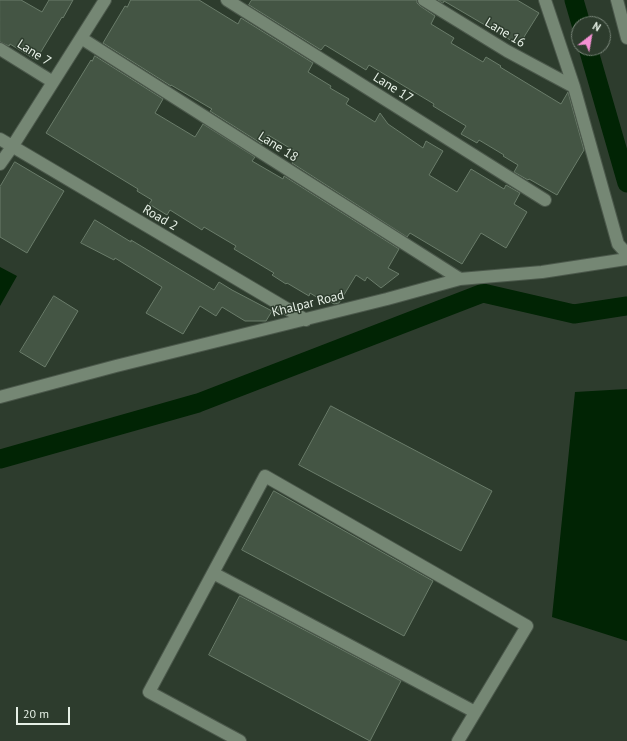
<!DOCTYPE html>
<html>
<head>
<meta charset="utf-8">
<style>
	body { margin:0 }
	#map { position:relative; width:627px; height:741px; overflow:hidden; background:#2d3c2d; font-family:"PT Sans",sans-serif }
	canvas { display:block }
	.north { position:absolute; left:571px; top:16px; width:40px; height:40px; box-sizing:border-box; background:#2d3c2d; border:1px solid #778477; border-radius:50%; rotate:31deg; font-size:11px; font-weight:700; line-height:16px; text-align:center; color:#e6f0e6 }
	.north::after { content:''; display:block; margin:auto; width:14px; height:18px; background:#f491d3; clip-path:polygon(50% 0,100% 100%,50% 72%,0 100%) }
	.scale { position:absolute; left:16px; top:707px; width:54px; height:18px; box-sizing:border-box; border:2px solid #e6f0e6; border-top:0; padding-left:5px; font-size:12px; line-height:14px; white-space:nowrap; color:#e6f0e6; -webkit-text-stroke:3px #2d3c2d; paint-order:stroke }
</style>
</head>
<body>
<div id="map">
<canvas width="627" height="741"></canvas>
<div class="north">N</div>
<div class="scale">20 m</div>
</div>
<script>
const g = document.querySelector('canvas').getContext('2d');
g.lineJoin = 'round';
function fill(path, color) { g.fillStyle = color; g.fill(path, 'evenodd'); }
function stroke(path, color, width, dash) { g.strokeStyle = color; g.lineWidth = width; g.lineCap = dash ? 'butt' : 'round'; g.setLineDash(dash || []); g.stroke(path); }
function label(font, color, halo, rows, align = 'center') {
  g.font = font + ' "PT Sans",sans-serif'; g.lineWidth = 3; g.setLineDash([]); g.textBaseline = 'middle'; g.strokeStyle = halo; g.fillStyle = color; for (const [text, x, y, turn = 0] of rows) {
    g.save(); g.translate(x, y); g.rotate((+turn || 0) * Math.PI / 180); g.textAlign = isNaN(turn) ? turn : align; if (halo) g.strokeText(text, 0, 0); g.fillText(text, 0, 0); g.restore();
  }
}
fill(new Path2D(`
	M0 267 17 276 0 306Z
	M627 389V641L552 617 575 392Z`), '#012404');
stroke(new Path2D(`
	M574 0 581 24
	M588 48 627 183
	M0 459 198 403 483 293 574 314 627 306`), '#012404', 19);
const building = new Path2D(`
	M0 0H21L42 12 49 0H73L63 18 62 17 36 60 10 44 9 46 0 42Z
	M131 0H199L238 24 241 18 313 63 308 72 331 86 330 88 349 99 346 104 375 122 380 113 388 124 423 148 426 141 443 151 429 175 457 192 471 169 504 189 506 185 520 193 514 204 527 212 506 248 481 233 462 264 410 233 407 237 292 163 298 153 268 135 262 144 210 111 212 109 171 85V86L103 43 125 6 127 7Z
	M252 0H417V3L420 6 435 16 431 24 454 38 451 43 483 62 486 57 501 66 500 67 561 104 568 92 584 150 557 195 529 179 528 180 514 172 518 165 503 156 504 155 479 140 477 143 461 134 466 126 433 106 434 104 369 65 366 70 325 45 321 50 249 5Z
	M438 0H517L539 13 519 45 444 1 443 3Z
	M95 56 163 99 155 113 195 137 203 124 255 157 252 161 283 179 284 176 399 249 388 268 399 274 381 288 367 277 365 281 356 275 339 303 334 304 324 298 323 301 310 293 309 296 287 283 286 284 272 275 274 273 234 249 236 246 204 227 202 230 170 210 167 215 149 204 152 200 137 191 138 189 46 133 91 60 92 61Z
	M15 162 64 191 27 253 0 237V187Z
	M95 220 131 242V240L214 290 219 282 232 290 272 311 266 321H245L222 307 216 316 200 306 183 334 146 313 162 287 115 258 114 260 81 243Z
	M54 296 78 311 45 367 20 352Z
	M331 406 492 491 461 551 299 465Z
	M274 491 433 581 404 636 242 550Z
	M240 596 401 681 370 741 209 655Z`);
fill(building, '#454');
stroke(building, '#6a7c6a', 1);
const street = new Path2D(`
	M227 0 545 200
	M424 0 507 51 574 87
	M545 0 574 87 618 244 627 254
	M617 0 627 38
	M81 38 460 279
	M0 49 53 82
	M0 139 306 320
	M0 164 12 147 105 0
	M0 397 116 366 387 299 460 279 542 272 627 259
	M213 573 475 712
	M240 741 149 692 265 476 527 626 458 741`);
stroke(street, '#4b584b', 14);
stroke(street, '#758774', 12);
label('13px', '#e6f0e6', '#2d3c2d', [
	["Lane 16",505,33,31],
	["Lane 7",34,53,32],
	["Lane 17",393,88,32],
	["Lane 18",278,147,32],
	["Road 2",160,218,30],
	["Khalpar Road",308,304,-14]
]);
</script>
</body>
</html>
